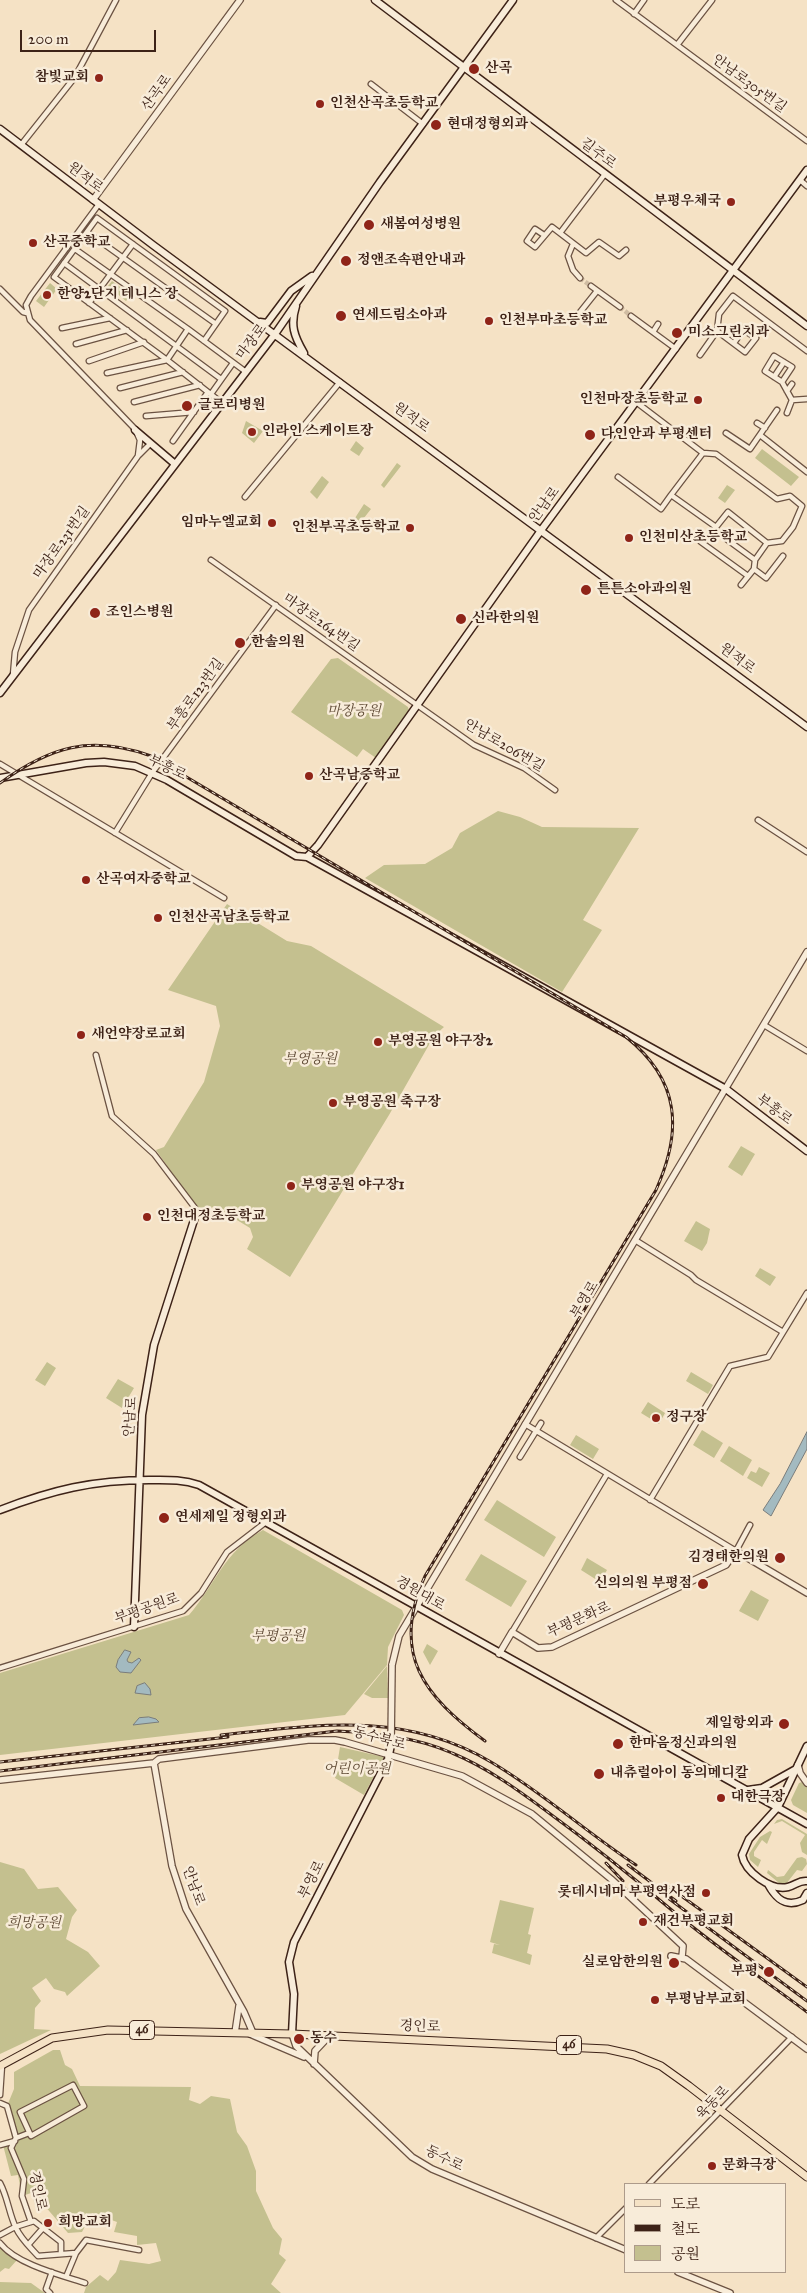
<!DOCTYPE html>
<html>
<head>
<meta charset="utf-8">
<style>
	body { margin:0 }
	#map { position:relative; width:807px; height:2293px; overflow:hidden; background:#f5e2c5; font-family:"IM FELL Great Primer","Noto Serif KR",serif }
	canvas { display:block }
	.legend { position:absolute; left:624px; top:2183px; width:162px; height:90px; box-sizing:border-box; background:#f8ecd9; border:1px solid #ad9b8b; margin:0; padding:6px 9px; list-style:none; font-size:15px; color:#3d2217 }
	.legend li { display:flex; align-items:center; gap:10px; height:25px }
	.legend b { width:25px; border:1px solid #ad9b8b }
	.scale { position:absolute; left:20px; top:30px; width:136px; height:22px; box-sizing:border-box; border:2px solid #3d2217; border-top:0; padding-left:6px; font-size:15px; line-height:18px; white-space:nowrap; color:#3d2217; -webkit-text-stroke:4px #f8ecd9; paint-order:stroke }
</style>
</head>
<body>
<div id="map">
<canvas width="807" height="2293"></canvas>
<ul class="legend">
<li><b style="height:6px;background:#f5e2c5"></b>도로</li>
<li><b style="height:6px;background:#3d2217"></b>철도</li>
<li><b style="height:14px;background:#c4c08f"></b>공원</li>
</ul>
<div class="scale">200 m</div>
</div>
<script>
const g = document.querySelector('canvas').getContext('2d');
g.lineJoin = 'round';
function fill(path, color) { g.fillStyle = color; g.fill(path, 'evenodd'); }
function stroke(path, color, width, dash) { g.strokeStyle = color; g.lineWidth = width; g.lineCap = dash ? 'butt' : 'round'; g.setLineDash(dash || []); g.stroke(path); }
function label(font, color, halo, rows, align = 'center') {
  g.font = font + ' "IM FELL Great Primer","Noto Serif KR",serif'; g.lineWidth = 5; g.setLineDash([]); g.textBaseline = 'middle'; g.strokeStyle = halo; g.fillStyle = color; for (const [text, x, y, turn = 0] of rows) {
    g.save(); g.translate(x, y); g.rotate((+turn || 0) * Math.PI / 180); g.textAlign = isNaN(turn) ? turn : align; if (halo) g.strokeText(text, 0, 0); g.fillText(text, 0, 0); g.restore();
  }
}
fill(new Path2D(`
	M112 281 131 295 126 301 108 286Z
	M50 283 57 289 44 307 36 301Z
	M246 421 263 431 254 443 242 433Z
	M356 441 364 448 359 456 350 450Z
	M762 449 799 477 791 486 755 458Z
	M397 463 401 466 384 488 381 485Z
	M322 476 329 482 317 499 310 492Z
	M727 485 735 490 725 503 718 498Z
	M364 504 371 509 360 523 355 518Z
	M338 658 408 707 409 711 376 758 363 749 357 757 291 712 331 659Z
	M498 811 520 817 542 827 639 828 583 920 602 930 562 992 365 878 384 865 425 864 452 848 460 833Z
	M227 904 287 941 311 946 444 1027 434 1036 389 1115 290 1277 247 1249 253 1237 250 1228 214 1206 202 1216 156 1150 164 1147 204 1082 220 1026 216 1006 168 990Z
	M741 1146 755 1154 742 1176 728 1167Z
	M696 1221 710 1229 707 1243 702 1251 684 1241Z
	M760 1268 776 1277 770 1286 755 1276Z
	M47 1362 56 1368 45 1386 35 1380Z
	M691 1372 713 1385 708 1394 686 1381Z
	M118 1379 134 1388 122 1408 106 1398Z
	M648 1402 665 1413 659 1424 641 1413Z
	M702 1430 723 1443 714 1458 693 1445Z
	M576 1435 599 1449 593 1459 570 1445Z
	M729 1446 752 1460 743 1476 720 1461Z
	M759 1467 770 1473 762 1487 747 1478 751 1471 756 1473Z
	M497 1500 556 1537 544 1557 484 1520Z
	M263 1530 402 1610 404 1615 388 1647 387 1665 345 1715 0 1755V1673L189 1615C216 1584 223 1552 263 1530Z
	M481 1554 527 1581 511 1607 465 1580Z
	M587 1558 607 1570 600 1582 581 1570Z
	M751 1590 769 1600 758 1621 739 1611Z
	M427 1644 438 1651 430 1665 423 1652Z
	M387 1666 388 1698H372L364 1694Z
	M340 1747 384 1757 364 1795 335 1778Z
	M802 1782 807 1787V1813L793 1805 791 1800 799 1783Z
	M782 1819 807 1834V1855L802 1852 800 1843 805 1835 782 1821 774 1824 777 1820Z
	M770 1831 772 1832 767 1844 762 1840 754 1852V1856L761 1860 758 1867 750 1860 749 1854 760 1837Z
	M802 1857 806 1859 807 1864 802 1871 797 1870 786 1884 779 1883 767 1873 768 1870 777 1877 784 1876 797 1858Z
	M0 1862 24 1869 38 1889 58 1887 77 1910 72 1917 66 1939 88 1952 100 1966 67 1996 65 1992 54 1989 46 1978 32 1988 41 2001 35 2008 34 2029 51 2030 0 2054Z
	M500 1900 534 1908 528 1934 531 1935 527 1953 532 1955 530 1965 492 1953 494 1944 500 1945 490 1942Z
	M53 2050H60L65 2065 72 2069 80 2086 191 2087 189 2100 200 2104 211 2096 230 2099 237 2132 247 2146 256 2171V2191L273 2228 282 2239 279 2254 286 2260 271 2284 281 2293H84L86 2287 100 2275 108 2281 116 2272 120 2260 149 2264 161 2261 156 2243 137 2245V2236L114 2232 117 2222 92 2213 82 2232 68 2233 44 2205 37 2211 31 2193 22 2196 18 2175 11 2176 3 2145 12 2138 7 2106 14 2089V2072Z
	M0 2248 17 2260 9 2269 5 2268 0 2272Z
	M0 2282 31 2283 45 2293H0Z`), '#c4c08f');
const water = new Path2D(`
	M807 1432V1449L771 1516 763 1510 780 1484Z
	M125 1650 131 1652 127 1660 128 1662 132 1663 139 1658 141 1660 131 1673 120 1672 116 1667 118 1660Z
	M145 1683 150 1689 151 1695 135 1693 137 1686Z
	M149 1717 156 1719 159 1722 133 1725 139 1718Z`);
fill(water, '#a3bac0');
stroke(water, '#7a7d7c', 1);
stroke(new Path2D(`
	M580 278 591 286
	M620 307 631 316`), '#d0bca2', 4.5, [4.5, 2]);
const minor = new Path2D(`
	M616 0 807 141
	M634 14 644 0
	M677 45 712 0
	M371 84 423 124
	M21 145 75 77 116 0
	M800 180 807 186
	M87 232 216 324
	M560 233 605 174
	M544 235 535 229 527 241 535 247 552 227 586 253 599 242 619 256 626 250
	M573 244 568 256 573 270 580 278
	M75 249 188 329
	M64 263 221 379
	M591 286 620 307
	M0 289 23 312 27 313
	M89 303 133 244
	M631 316 676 349
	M573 321 597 291
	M62 328 110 318
	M717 331 745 352 756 338 738 326
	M653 332 658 324
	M734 343 743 330
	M76 344 127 330
	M700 355 717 331 719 314 733 296 807 351
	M167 360 54 277 97 218 225 311 204 341
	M89 361 144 342
	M107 373 167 360
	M774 377 784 362
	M782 382 765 371 774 356 792 367 782 382 792 400 787 413
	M120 388 183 372
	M787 391 792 384
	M211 394 233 363
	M792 400 807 399
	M134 402 200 385
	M636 402 703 453
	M222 403 167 360 188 329 246 372
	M146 416 194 412
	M757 423 765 428
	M726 433 750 449 777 410
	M760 435 807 472
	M173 441 208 392
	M139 455 150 444
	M618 477 661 509 671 495
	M245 497 340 382
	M716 527 671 495 703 453 716 454 777 499 790 496 802 506 793 527 782 541 767 543 728 512 716 527 714 530 755 560 767 543
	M701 542 748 576
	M211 560 474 745 524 768 555 790
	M754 569 766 578 783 556
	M741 585 754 569 755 560
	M13 675 15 652 29 610 138 456 140 440 135 429 30 320 26 305 31 296 99 204
	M0 764 224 898
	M758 820 807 852
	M115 833 152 773 276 605
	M764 1025 807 1051
	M96 1055 112 1116 154 1154 195 1208V1217
	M635 1240 691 1275 696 1280 783 1332
	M525 1424 736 1551 750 1525
	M520 1457 541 1423
	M650 1500 730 1366 768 1357 807 1293
	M512 1632 607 1474
	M0 1668 183 1611 201 1593 227 1552 266 1522
	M73 2085 84 2106 31 2136 20 2112Z
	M0 2095 2 2065
	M0 2103 7 2106 16 2138
	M29 2133 16 2138 11 2148 24 2179 22 2196 31 2222
	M0 2145 15 2141
	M0 2183C8 2198 9 2214 16 2228 21 2239 30 2247 38 2256L76 2253 86 2240 139 2250
	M649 2184 792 2037
	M0 2235 15 2227 34 2221 61 2242V2254
	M596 2238 626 2208
	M0 2243C16 2264 60 2275 85 2283
	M28 2245 43 2228
	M66 2277 76 2253
	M50 2293 46 2289 52 2272`);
const tertiary = new Path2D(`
	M93 200 240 0
	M499 1654 512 1632 538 1648 552 1647 726 1565 736 1551 807 1593
	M392 1665 399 1636 807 952
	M154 1763 172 1866 186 1909 244 2012 253 2033
	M798 1765 800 1773 807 1783
	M0 1780 154 1763 159 1759 308 1740H335L345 1742 462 1776 532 1814 611 1879 683 1946 682 1957
	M671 1956 686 1959 807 2049
	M235 2033 239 2006
	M250 2034 304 2057
	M292 2034 296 2046 412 2157 432 2169 626 2250
	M314 2064 315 2051 330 2035
	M678 2272 730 2293`);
const secondary = new Path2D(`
	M375 0 807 326
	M0 129 153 245 807 727
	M296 306C290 325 294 336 304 353
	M260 322 267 323 291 291 312 276
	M135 430 175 464
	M0 693 275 334 380 182 513 0
	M0 778 86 763 104 762 135 766 167 780 296 856 307 857 726 1089 807 1151
	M307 857 318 845 542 529 807 170
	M0 1510C52 1490 93 1480 149 1480 166 1480 182 1479 199 1485L807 1824
	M134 1627 142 1415 154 1345 195 1217
	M807 1746 778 1807 749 1839 742 1855C745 1872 771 1891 788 1887 796 1885 799 1880 807 1881
	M748 1790 762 1788 796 1769
	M768 1884C776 1899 786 1908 803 1900L807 1893
	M292 2034 294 1994 289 1962 294 1942 388 1759 391 1745`);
const primary = new Path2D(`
	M0 2066 52 2038 108 2030 292 2034 607 2049 634 2055 661 2066 689 2086 807 2177`);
stroke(minor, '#6b5242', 7);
stroke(tertiary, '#6b5242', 8);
stroke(secondary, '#3d2217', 9);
stroke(primary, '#3d2217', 9);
stroke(minor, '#f8ecd9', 4.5);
stroke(tertiary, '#f8ecd9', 5.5);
stroke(secondary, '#f8ecd9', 6);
stroke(primary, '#f5e2c5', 7);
const rail = new Path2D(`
	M0 783C50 747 90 734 151 756L626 1037C680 1080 683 1130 656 1190L425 1576C390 1654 424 1696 485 1741
	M221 1735C316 1725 404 1710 491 1762 542 1792 586 1832 636 1865
	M0 1762 228 1737
	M0 1771 337 1731C376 1733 416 1737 452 1753 488 1768 518 1790 549 1813 590 1843 629 1874 668 1907 712 1944 760 1977 807 2012
	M606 1863 623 1881
	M628 1865 676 1901
	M669 1887 807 1987
	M668 1898 807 2001`);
stroke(rail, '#3d2217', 3);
stroke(rail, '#f8ecd9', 1, [4]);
const tertiaryBridge = new Path2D(`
	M391 1745 392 1665`);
stroke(tertiaryBridge, '#6b5242', 8, []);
stroke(tertiaryBridge, '#f8ecd9', 5.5);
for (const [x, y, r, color] of [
	[474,69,6,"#8f2418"],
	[99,78,5,"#8f2418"],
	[320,104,5,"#8f2418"],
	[436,125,6,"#8f2418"],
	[731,202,5,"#8f2418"],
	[369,225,6,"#8f2418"],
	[33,243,5,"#8f2418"],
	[346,261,6,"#8f2418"],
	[47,295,5,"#8f2418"],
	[341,316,6,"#8f2418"],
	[489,321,5,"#8f2418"],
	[677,333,6,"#8f2418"],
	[698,400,5,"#8f2418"],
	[187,406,6,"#8f2418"],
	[252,432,5,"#8f2418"],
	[590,435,6,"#8f2418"],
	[272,523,5,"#8f2418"],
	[410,528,5,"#8f2418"],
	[629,538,5,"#8f2418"],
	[586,590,6,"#8f2418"],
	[95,613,6,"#8f2418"],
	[461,619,6,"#8f2418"],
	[240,643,6,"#8f2418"],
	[309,776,5,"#8f2418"],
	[86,880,5,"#8f2418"],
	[158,918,5,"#8f2418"],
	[81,1035,5,"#8f2418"],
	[378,1042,5,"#8f2418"],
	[333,1103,5,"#8f2418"],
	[291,1186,5,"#8f2418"],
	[147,1217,5,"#8f2418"],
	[656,1418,5,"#8f2418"],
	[164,1518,6,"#8f2418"],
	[780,1558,6,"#8f2418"],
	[703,1584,6,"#8f2418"],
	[784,1724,6,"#8f2418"],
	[618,1744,6,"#8f2418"],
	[599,1774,6,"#8f2418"],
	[721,1798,5,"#8f2418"],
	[706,1893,5,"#8f2418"],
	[643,1922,5,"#8f2418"],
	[674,1963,6,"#8f2418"],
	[769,1972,6,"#8f2418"],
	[655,2000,5,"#8f2418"],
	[299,2039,6,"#8f2418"],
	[712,2166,5,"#8f2418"],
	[48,2223,5,"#8f2418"]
]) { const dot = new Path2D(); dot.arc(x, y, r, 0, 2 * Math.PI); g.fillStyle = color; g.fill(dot); stroke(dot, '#f8ecd9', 2); }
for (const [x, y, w] of [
	[142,2030,25],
	[569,2045,25]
]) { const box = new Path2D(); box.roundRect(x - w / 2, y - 9.5, w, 19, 4); g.fillStyle = '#f8ecd9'; g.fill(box); stroke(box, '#3d2217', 1); }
label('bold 12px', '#3d2217', null, [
	["46",142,2030],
	["46",569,2045]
]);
label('bold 14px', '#3d2217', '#f8ecd9', [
	["산곡",485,69],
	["참빛교회",89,78,"right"],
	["인천산곡초등학교",330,104],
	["현대정형외과",447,125],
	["부평우체국",721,202,"right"],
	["새봄여성병원",380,225],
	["산곡중학교",43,243],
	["정앤조속편안내과",357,261],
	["한양2단지 테니스 장",57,295],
	["연세드림소아과",352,316],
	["인천부마초등학교",499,321],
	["미소그린치과",688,333],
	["인천마장초등학교",688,400,"right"],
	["글로리병원",198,406],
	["인라인 스케이트장",262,432],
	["다인안과 부평센터",601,435],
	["임마누엘교회",262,523,"right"],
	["인천부곡초등학교",400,528,"right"],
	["인천미산초등학교",639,538],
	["튼튼소아과의원",597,590],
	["조인스병원",106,613],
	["신라한의원",472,619],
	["한솔의원",251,643],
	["산곡남중학교",319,776],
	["산곡여자중학교",96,880],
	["인천산곡남초등학교",168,918],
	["새언약장로교회",91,1035],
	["부영공원 야구장2",388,1042],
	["부영공원 축구장",343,1103],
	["부영공원 야구장1",301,1186],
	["인천대정초등학교",157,1217],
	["정구장",666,1418],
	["연세제일 정형외과",175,1518],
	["김경태한의원",769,1558,"right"],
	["신의의원 부평점",692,1584,"right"],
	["제일항외과",773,1724,"right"],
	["한마음정신과의원",629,1744],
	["내츄럴아이 동의메디칼",610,1774],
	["대한극장",731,1798],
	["롯데시네마 부평역사점",696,1893,"right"],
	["재건부평교회",653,1922],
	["실로암한의원",663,1963,"right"],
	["부평",758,1972,"right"],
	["부평남부교회",665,2000],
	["동수",310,2039],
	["문화극장",722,2166],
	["희망교회",58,2223]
], 'left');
label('14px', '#3d2217', '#f8ecd9', [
	["안남로305번길",749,84,36],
	["산곡로",157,93,-54],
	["길주로",598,154,37],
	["원적로",85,178,37],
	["마장로",252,342,-53],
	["원적로",411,418,36],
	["안남로",545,505,-53],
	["마장로231번길",62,543,-54],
	["마장로264번길",321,623,35],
	["원적로",737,659,37],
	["부흥로123번길",196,695,-54],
	["안남로206번길",504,746,30],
	["부흥로",167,768,26],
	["부흥로",774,1110,37],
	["부영로",585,1300,-59],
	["안남로",131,1417,-85],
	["경원대로",420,1594,30],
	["부평공원로",147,1609,-19],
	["부평문화로",579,1620,-24],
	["동수북로",379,1739,15],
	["부영로",312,1880,-63],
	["안남로",193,1886,71],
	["경인로",420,2027,2],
	["육동로",713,2103,-46],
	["동수로",444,2159,26],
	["경인로",37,2191,78]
]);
label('italic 14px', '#5f4a35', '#f8ecd9', [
	["마장공원",354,712],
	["부영공원",310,1060],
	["부평공원",278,1637],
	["어린이공원",357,1770],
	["희망공원",34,1924]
]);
</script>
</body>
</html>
